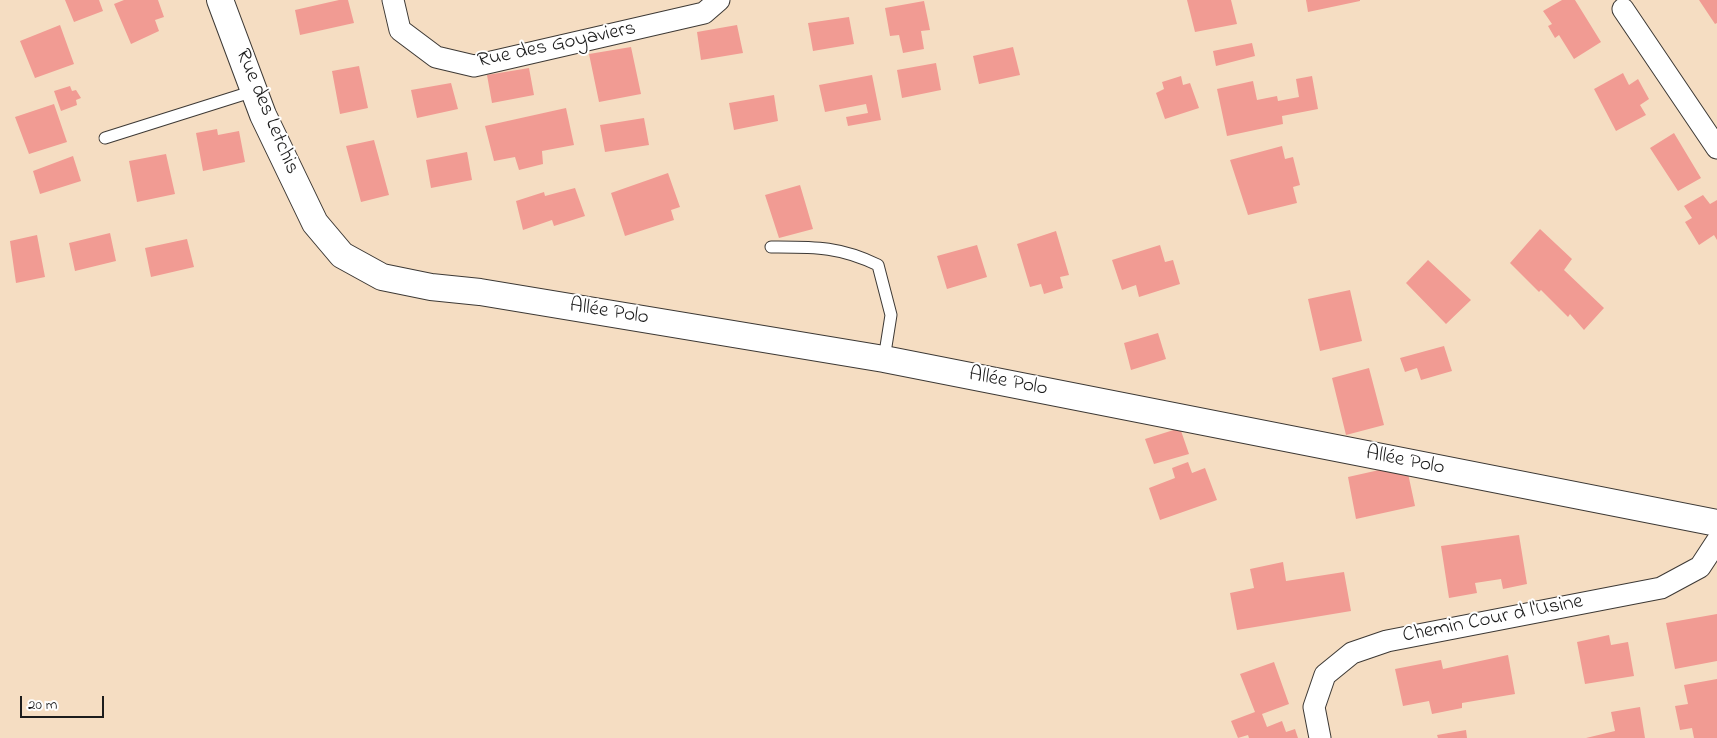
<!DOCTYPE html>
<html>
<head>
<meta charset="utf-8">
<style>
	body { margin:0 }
	#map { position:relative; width:1717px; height:738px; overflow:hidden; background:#f5ddc2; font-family:"Indie Flower",sans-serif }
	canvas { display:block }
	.scale { position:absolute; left:20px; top:696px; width:84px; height:22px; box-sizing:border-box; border:2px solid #1c1c1c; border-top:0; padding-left:6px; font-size:15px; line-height:18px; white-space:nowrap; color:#1c1c1c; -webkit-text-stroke:4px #fff; paint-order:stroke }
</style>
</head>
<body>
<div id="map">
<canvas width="1717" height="738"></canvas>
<div class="scale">20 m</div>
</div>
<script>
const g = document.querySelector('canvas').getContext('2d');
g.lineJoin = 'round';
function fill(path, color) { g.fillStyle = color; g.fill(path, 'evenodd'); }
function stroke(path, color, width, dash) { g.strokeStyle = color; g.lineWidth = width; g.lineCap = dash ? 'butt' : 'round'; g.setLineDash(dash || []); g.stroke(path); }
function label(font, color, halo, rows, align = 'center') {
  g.font = font + ' "Indie Flower",sans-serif'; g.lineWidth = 4; g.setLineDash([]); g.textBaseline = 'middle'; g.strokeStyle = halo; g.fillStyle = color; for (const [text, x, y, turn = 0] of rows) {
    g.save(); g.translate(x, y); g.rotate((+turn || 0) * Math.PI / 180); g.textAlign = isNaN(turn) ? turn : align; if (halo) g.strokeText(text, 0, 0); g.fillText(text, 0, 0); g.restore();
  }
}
fill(new Path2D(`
	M65 0H99L103 11 74 22Z
	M124 0H158L164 17 155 20 159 31 131 44 114 4Z
	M339 0H348L354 23 300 35 295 10Z
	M1187 0H1231L1237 24 1195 32Z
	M1306 0H1360V1L1308 12Z
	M1562 0H1575L1601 42 1574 59 1559 35 1555 38 1548 26 1552 24 1543 11Z
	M1699 0H1717V23L1715 24Z
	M924 1 930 30 921 31 924 49 903 53 899 35 890 36 885 8Z
	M849 17 854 44 813 51 808 23Z
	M60 25 74 64 35 78 20 41Z
	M737 25 743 53 701 60 697 32Z
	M1252 43 1255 56 1216 66 1213 51Z
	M631 47 641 94 599 102 589 54Z
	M1013 47 1020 75 979 84 973 56Z
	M936 63 941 90 902 98 897 70Z
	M359 66 368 108 340 114 332 71Z
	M529 68 534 95 492 103 487 75Z
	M1623 73 1629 85 1638 79 1649 99 1640 105 1646 115 1616 131 1594 89Z
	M872 75 881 120 848 126 846 117 868 113 866 104 825 112 819 85Z
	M1181 76 1183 85 1190 83 1199 108 1165 119 1156 93 1164 89 1162 82Z
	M1312 76 1318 109 1282 116 1283 124 1227 136 1217 89 1253 81 1257 100 1277 96 1278 101 1299 97 1296 79Z
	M451 83 458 109 417 118 411 90Z
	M70 86 72 91 76 90 81 98 76 100 77 105 61 111 54 91Z
	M774 95 778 121 734 130 729 103Z
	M54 104 67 142 29 154 15 117Z
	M566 108 574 145 542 151 543 164 519 170 515 157 494 161 485 126Z
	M644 118 649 145 605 152 600 125Z
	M217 129 218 135 239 131 245 162 203 171 196 133Z
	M1674 133 1701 178 1678 191 1650 148Z
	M374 140 389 195 361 202 346 146Z
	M1282 146 1285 159 1293 157 1300 185 1293 187 1297 203 1248 215 1230 160Z
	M467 152 472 180 431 188 426 160Z
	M166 154 175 194 137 202 129 161Z
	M73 156 81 181 40 194 33 171Z
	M668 173 680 207 671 210 674 220 625 236 611 193Z
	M800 185 813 229 779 238 765 195Z
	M575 188 585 216 554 226 552 220 523 230 516 201 544 192 545 196Z
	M1703 195 1710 204 1717 200V240L1714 235 1699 245 1685 222 1692 218 1684 206Z
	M1540 229 1572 259 1564 270 1604 308 1584 330 1570 314 1568 317 1541 290 1539 292 1510 263Z
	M1056 231 1069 275 1060 277 1063 288 1044 294 1041 284 1030 287 1017 244Z
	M110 233 116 261 75 271 69 243Z
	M37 235 45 277 16 283 10 241Z
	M187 239 194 267 151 277 145 248Z
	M977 245 987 277 947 289 937 256Z
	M1160 245 1165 262 1173 260 1180 284 1139 297 1136 285 1122 290 1112 260Z
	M1428 260 1471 300 1446 324 1406 283Z
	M1350 290 1362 341 1320 351 1308 299Z
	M1158 333 1166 359 1131 370 1124 343Z
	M1444 346 1452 371 1421 380 1417 368 1405 372 1400 358Z
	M1369 368 1384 425 1346 435 1332 378Z
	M1180 428 1189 454 1154 464 1145 439Z
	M1188 462 1192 473 1205 468 1217 500 1160 520 1149 488 1175 478 1172 468Z
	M1406 464 1415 506 1356 519 1348 477Z
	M1519 535 1527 584 1503 589 1501 579 1475 583 1477 593 1449 598 1441 546Z
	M1283 562 1286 581 1344 572 1351 611 1237 630 1230 593 1254 588 1250 569Z
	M1717 614V661L1675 669 1666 623Z
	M1609 635 1611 645 1628 642 1634 676 1585 684 1577 642Z
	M1508 655 1515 694 1462 703V708L1432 714 1429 701 1403 706 1395 669 1441 660 1443 669Z
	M1274 662 1289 704 1262 714 1267 727 1282 721 1286 732 1295 729 1298 738H1249L1248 735 1238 738 1231 721 1255 712 1240 674Z
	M1717 679V738H1694L1692 728 1680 730 1675 706 1688 704 1684 685Z
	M1640 707 1645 738H1586L1615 731 1611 712Z
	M1466 730 1467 738H1438L1437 735Z`), '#f19b93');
const service = new Path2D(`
	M105 138 254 91
	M771 247C814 247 839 246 878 265L891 315 884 359`);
const minor = new Path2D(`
	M393 0 400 30 436 57 474 66 704 13 719 0
	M1623 9 1717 148
	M1320 738 1314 707 1325 675 1352 653 1387 641 1661 588 1700 567 1717 541`);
const tertiary = new Path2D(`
	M220 0 263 115 315 223 342 255 382 277 431 287 480 292 884 359 1717 523`);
stroke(service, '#3d3935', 13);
stroke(minor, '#3d3935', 23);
stroke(tertiary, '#3d3935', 28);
stroke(service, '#fff', 11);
stroke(minor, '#fff', 21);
stroke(tertiary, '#fff', 26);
label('21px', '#1c1c1c', '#fff', [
	["Rue des Goyaviers",557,46,-12],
	["Rue des Letchis",266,112,67],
	["Allée Polo",609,313,9],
	["Allée Polo",1008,383,11],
	["Allée Polo",1405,462,11],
	["Chemin Cour d l'Usine",1493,620,-11]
]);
</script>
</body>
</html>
